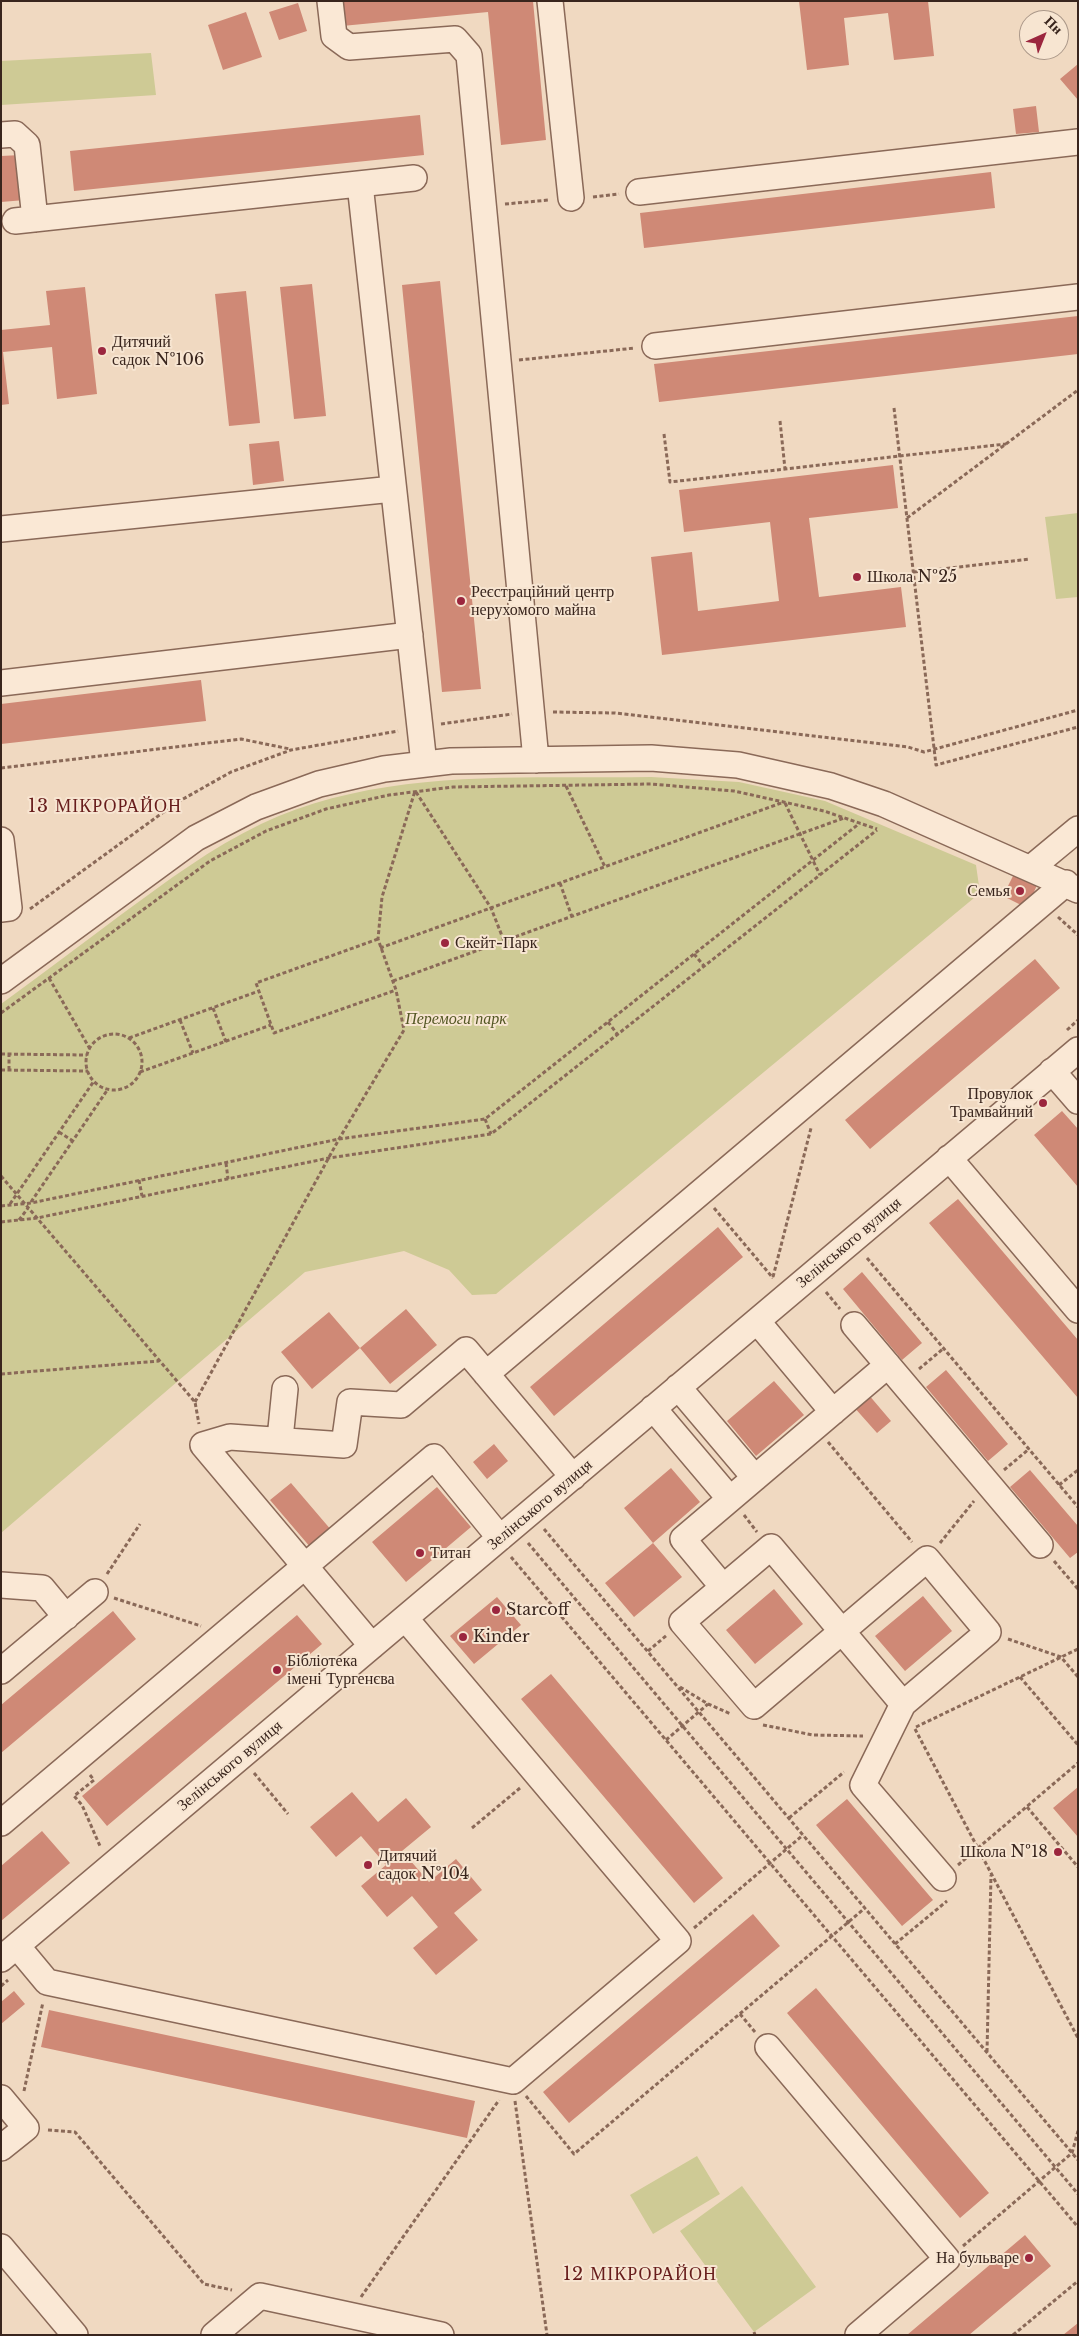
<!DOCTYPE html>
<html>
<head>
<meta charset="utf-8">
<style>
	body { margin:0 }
	#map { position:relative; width:1079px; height:2336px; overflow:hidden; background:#f0d9c1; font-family:"Libre Baskerville",serif }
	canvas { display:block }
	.frame { position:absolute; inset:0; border:2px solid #39251d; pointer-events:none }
	.north { position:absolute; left:1019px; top:10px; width:50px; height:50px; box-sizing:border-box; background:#f7e5d1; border:1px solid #ab9889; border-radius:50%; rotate:44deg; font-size:14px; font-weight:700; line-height:20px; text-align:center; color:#39251d }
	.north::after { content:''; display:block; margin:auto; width:18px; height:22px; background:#9b263e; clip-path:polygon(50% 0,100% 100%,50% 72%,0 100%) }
</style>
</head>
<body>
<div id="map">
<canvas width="1079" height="2336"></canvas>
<div class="frame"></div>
<div class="north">Пн</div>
</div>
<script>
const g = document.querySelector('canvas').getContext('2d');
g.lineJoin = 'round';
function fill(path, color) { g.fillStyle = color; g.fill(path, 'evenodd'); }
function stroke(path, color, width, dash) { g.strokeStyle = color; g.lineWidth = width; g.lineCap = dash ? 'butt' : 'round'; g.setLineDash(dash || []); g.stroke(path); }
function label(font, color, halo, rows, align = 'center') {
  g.font = font + ' "Libre Baskerville",serif'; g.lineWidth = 4; g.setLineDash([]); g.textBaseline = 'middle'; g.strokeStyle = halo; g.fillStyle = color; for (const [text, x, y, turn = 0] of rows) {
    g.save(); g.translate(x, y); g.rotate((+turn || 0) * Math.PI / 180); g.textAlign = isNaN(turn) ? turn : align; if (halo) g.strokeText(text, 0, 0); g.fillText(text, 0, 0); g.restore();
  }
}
fill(new Path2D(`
	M151 53 156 95 1 105V61Z
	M1078 513V597L1056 599 1045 517Z
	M651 777 739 782 825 801 976 865 980 893 496 1294 472 1295 449 1270 404 1251 305 1272 1 1533V1004C42 974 82 944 122 914 167 881 211 848 261 824 381 767 522 779 651 777Z
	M697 2156 720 2194 653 2234 630 2195Z
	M742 2186 816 2287 754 2332 680 2231Z`), '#ceca95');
fill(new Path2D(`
	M339 1H533L546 140 501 145 488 12 342 26Z
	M799 1H928L934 56 894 60 888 13 844 18 849 65 807 70Z
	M298 3 307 31 279 40 269 12Z
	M246 12 262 57 223 70 208 25Z
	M1078 64V100L1060 79Z
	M1036 106 1039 132 1016 134 1013 109Z
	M420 115 424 155 74 191 70 151Z
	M21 155 25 200 1 202V156Z
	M991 172 995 208 644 248 640 213Z
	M440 281 481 689 442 692 402 285Z
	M312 284 326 416 294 419 280 287Z
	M85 287 97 394 57 399 52 347 3 352 9 404 1 405V330L50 325 46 291Z
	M246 291 260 423 229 426 215 294Z
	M1078 316V354L659 402 654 364Z
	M279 441 284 481 253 485 249 444Z
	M893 465 898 508 809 518 819 597 901 587 906 627 662 655 651 557 692 552 698 611 779 601 770 522 684 532 679 490Z
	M201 680 206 721 1 744V704Z
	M1014 874 1037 885 1027 908 1003 896Z
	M1035 959 1060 988 870 1149 845 1120Z
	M1062 1111 1078 1129V1187L1034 1135Z
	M958 1199 1078 1340V1398L929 1223Z
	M718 1227 743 1257 554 1416 530 1387Z
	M862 1272 922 1343 902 1360 843 1289Z
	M406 1309 437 1345 390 1384 360 1348Z
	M329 1312 360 1348 312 1389 281 1352Z
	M946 1370 1008 1444 988 1461 926 1387Z
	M774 1381 804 1415 756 1456 727 1421Z
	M868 1394 891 1421 877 1433 853 1406Z
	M494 1444 508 1461 487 1479 473 1462Z
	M671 1468 700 1502 653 1543 624 1508Z
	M1030 1470 1078 1526V1552L1070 1558 1010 1487Z
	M291 1483 332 1531 311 1548 270 1500Z
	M437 1487 471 1527 406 1582 372 1542Z
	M653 1543 682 1577 634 1617 605 1583Z
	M774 1589 803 1624 755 1664 726 1630Z
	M923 1596 952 1631 905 1671 875 1636Z
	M497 1597 521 1625 474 1664 450 1636Z
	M113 1611 136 1639 1 1753V1705Z
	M297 1615 322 1644 107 1826 82 1796Z
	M551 1674 723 1878 694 1903 521 1699Z
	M1078 1787V1837L1053 1808Z
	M352 1792 378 1822 406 1798 431 1827 402 1851 429 1882 456 1859 482 1890 454 1913 478 1940 436 1975 413 1948 438 1927 412 1896 387 1917 361 1886 386 1865 361 1836 336 1857 310 1827Z
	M847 1799 933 1900 902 1926 816 1825Z
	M42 1831 70 1863 1 1921V1866Z
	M753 1914 780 1946 569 2123 543 2092Z
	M816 1988 989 2193 960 2218 787 2013Z
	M14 1991 25 2004 1 2024V2002Z
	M49 2010 475 2101 467 2138 41 2047Z
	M1025 2235 1051 2266 969 2335H907Z
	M1078 2323V2335H1063Z`), '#cf8976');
const minor = new Path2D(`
	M330 1 334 36 349 47 455 39 469 55 536 760
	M550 1 571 198
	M1 135 15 134 27 145 35 219
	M360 184 424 764
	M639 192 1078 142
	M15 221 414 178
	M655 346 1078 297
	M1 529 393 489
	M1 683 410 635
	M1 840 9 908 1 909
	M1031 868 1078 829
	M1 981 196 838 256 807 319 784 384 769 451 761 651 758 738 765 831 786 884 804 1078 890
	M1052 1071 1078 1101
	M949 1158 1078 1310
	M757 1321 833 1412
	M854 1325 1040 1545
	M486 1374 1066 883
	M678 1387 755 1478
	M653 1408 730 1499
	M280 1439 285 1389
	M1 1585 42 1588 66 1617
	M723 1587 683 1539 888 1365
	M372 1646 203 1445 230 1437 344 1445 350 1402 401 1405 466 1350 573 1477
	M1 1671 95 1592
	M903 1704 771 1547 682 1622 754 1706 927 1559 988 1632 903 1704 863 1785 943 1878
	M1 1823 434 1457 500 1538
	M17 1946 47 1982 513 2081 678 1941 405 1618
	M1 1959 1078 1050
	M768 2047 947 2259 858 2335
	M1 2098 26 2128 1 2148
	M1 2247 75 2335
	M214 2335 260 2296 441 2335`);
stroke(minor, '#8a6958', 28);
stroke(new Path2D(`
	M593 197 619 194
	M505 204 549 200
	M519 360 635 348
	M894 408 936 765 1078 727
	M780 421 785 469
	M664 434 670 482 1006 444
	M907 518 1078 390
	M914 572 1030 559
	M553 712 615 713 908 747 924 752 1078 710
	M441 724 512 714
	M1 768 241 739 290 749
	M566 786 605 867
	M416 792 491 908 504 941
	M785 803 820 875
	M560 883 572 917
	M30 909 176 803 231 772 291 750 398 731
	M1058 917 1078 935
	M378 939 256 983 274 1033 396 990
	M380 948 784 802
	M694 954 704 966
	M49 978 90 1049
	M393 981 844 818
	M213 1008 226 1042
	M1 1013 210 861 266 831 326 809 389 795 453 787 651 784 734 791 824 811 877 829
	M180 1020 193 1053
	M608 1022 618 1035
	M1067 1030 1078 1020
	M86 1062a28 28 0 1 1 56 0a28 28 0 1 1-56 0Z
	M129 1038 259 991
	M1 1054 87 1055
	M1 1070 88 1071
	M9 1070V1054
	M140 1072 271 1025
	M485 1119 491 1134
	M59 1132 73 1141
	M226 1163 228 1179
	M1 1176 195 1402 199 1424
	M139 1180 142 1196
	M31 1202 108 1089
	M10 1204 94 1081
	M1 1206 31 1203 339 1139 485 1119 860 823
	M714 1208 773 1278
	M19 1220 28 1208
	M1 1222 37 1218 329 1158 491 1134 877 830
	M867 1258 1078 1507
	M773 1277 811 1128
	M826 1292 840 1309
	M919 1369 944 1348
	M1 1374 159 1361
	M195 1402 339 1139 404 1030 396 990 378 939 382 897 415 791
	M828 1442 912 1542
	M1004 1470 1029 1449
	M1059 1485 1078 1470
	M744 1515 757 1532
	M544 1529 1078 2160
	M528 1543 1078 2194
	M940 1543 974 1501
	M511 1557 1078 2227
	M1054 1561 1078 1589
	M107 1574 140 1524
	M114 1598 201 1626
	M1008 1639 1061 1657 1078 1677
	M648 1651 667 1635
	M1020 1677 1078 1745
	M680 1687 708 1704 731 1714
	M763 1725 813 1735 863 1736
	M916 1727 1078 1649
	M915 1729 1078 2038
	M666 1740 708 1704
	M254 1773 288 1814
	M90 1775 94 1780 74 1796 82 1805 100 1846
	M1027 1807 1078 1867
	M789 1818 844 1772
	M472 1828 520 1788
	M958 1865 1078 1763
	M694 1928 803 1835
	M895 1944 947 1901
	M1 1986 8 1980
	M740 2014 755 2032
	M987 2052 991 1875
	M24 2091 43 2002
	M526 2096 574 2154 865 1908
	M515 2101 547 2335
	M48 2130 75 2132 204 2284 232 2290
	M963 2246 1072 2153 1078 2131
	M361 2297 499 2100
	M754 2332 755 2335
	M1013 2335 1078 2281`), '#8a6958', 3, [4, 2.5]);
stroke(minor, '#fae8d5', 25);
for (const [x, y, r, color] of [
	[102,351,5,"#9b263e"],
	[857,577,5,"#9b263e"],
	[461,601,5,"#9b263e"],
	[1020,891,5,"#9b263e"],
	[445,943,5,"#9b263e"],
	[1043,1103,5,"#9b263e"],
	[420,1553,5,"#9b263e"],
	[496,1610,5,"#9b263e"],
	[463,1637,5,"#9b263e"],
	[277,1670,5,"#9b263e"],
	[1058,1852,5,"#9b263e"],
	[368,1865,5,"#9b263e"],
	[1029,2258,5,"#9b263e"]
]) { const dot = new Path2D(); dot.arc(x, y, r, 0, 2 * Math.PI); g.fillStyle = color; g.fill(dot); stroke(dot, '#f7e5d1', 2); }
label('16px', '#39251d', '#f7e5d1', [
	["Дитячий",112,342],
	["садок №106",112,360],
	["Школа №25",867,577],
	["Реєстраційний центр",471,592],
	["нерухомого майна",471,610],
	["Семья",1010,891,"right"],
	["Скейт-Парк",455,943],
	["Провулок",1033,1094,"right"],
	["Трамвайний",1033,1112,"right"],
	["Титан",430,1553],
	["Starcoff",506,1610],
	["Kinder",473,1637],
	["Бібліотека",287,1661],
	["імені Тургенєва",287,1679],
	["Школа №18",1048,1852,"right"],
	["Дитячий",378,1856],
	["садок №104",378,1874],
	["На бульваре",1019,2258,"right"]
], 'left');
label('italic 16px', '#535623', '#f7e5d1', [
	["Перемоги парк",456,1019]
]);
label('16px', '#39251d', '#f7e5d1', [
	["Зелінського вулиця",849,1243,-40],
	["Зелінського вулиця",540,1505,-40],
	["Зелінського вулиця",230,1766,-40]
]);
g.letterSpacing = '1px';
label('18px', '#671c1b', '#f7e5d1', [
	["13 МІКРОРАЙОН",105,807],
	["12 МІКРОРАЙОН",640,2275]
]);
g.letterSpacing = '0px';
</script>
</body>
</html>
